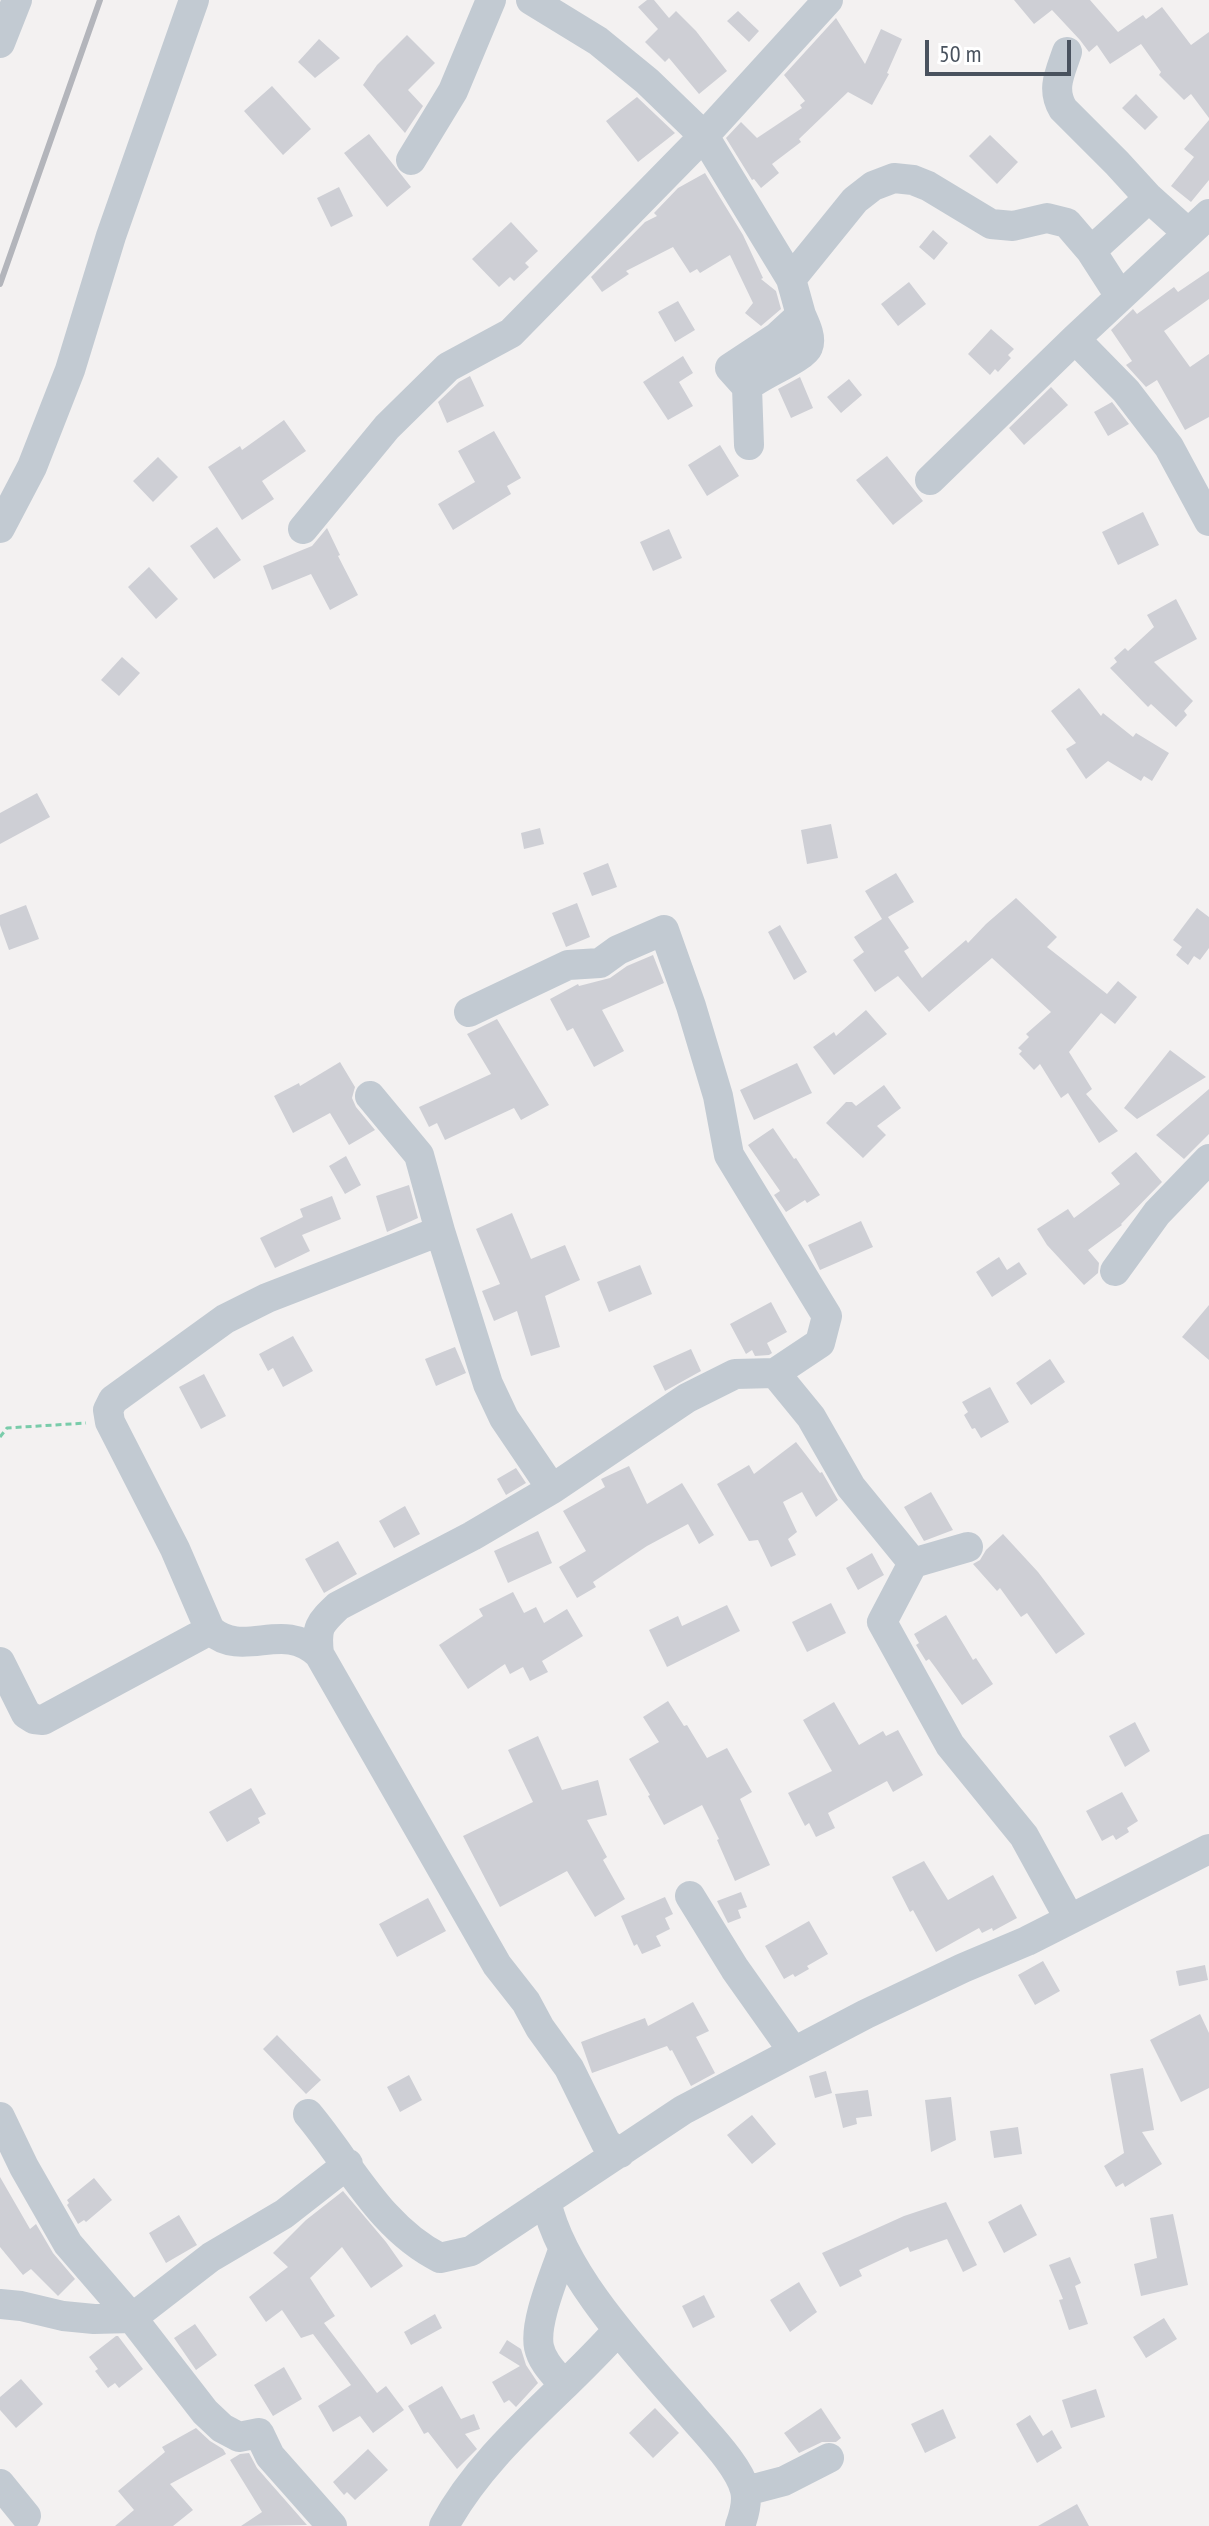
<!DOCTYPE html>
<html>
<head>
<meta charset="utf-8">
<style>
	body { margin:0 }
	#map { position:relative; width:1209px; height:2526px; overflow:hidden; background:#f3f1f1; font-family:"PT Sans Narrow",sans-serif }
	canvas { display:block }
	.scale { position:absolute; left:925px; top:40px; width:146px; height:36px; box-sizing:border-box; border:4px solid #49525e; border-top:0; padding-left:10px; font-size:24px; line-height:28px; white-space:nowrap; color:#49525e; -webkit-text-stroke:6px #fff; paint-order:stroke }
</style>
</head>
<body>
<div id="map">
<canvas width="1209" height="2526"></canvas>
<div class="scale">50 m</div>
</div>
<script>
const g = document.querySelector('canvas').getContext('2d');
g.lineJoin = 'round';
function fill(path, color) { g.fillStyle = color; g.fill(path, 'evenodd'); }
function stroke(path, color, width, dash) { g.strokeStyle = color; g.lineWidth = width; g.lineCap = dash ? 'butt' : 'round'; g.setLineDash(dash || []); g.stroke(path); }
fill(new Path2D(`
	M647 0H654L669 18 676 11 696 31 727 71 699 94 669 58 665 62 645 42 658 29 638 7Z
	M1014 0H1090L1118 32 1143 15 1146 19 1162 7 1191 45 1209 32V118L1191 94 1184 100 1159 75 1161 72 1141 44 1110 64 1097 45 1089 52 1080 40 1052 10 1034 24Z
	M738 11 759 31 749 42 727 21Z
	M836 18 865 64 881 29 902 39 887 73 889 74 872 105 848 92 799 139 801 142 772 164 779 173 761 188 754 179 752 180 726 138 741 122 757 138 802 108 800 105 805 101 784 75Z
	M407 35 435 63 408 90 423 106 405 133 363 85 377 65Z
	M319 39 340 58 315 78 298 62Z
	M272 86 311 129 283 155 244 111Z
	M1136 94 1158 117 1145 130 1122 108Z
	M637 97 675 133 638 162 606 121Z
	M1209 120V180L1191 202 1171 186 1194 157 1184 149Z
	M369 134 411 187 387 207 344 153Z
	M990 135 1018 162 997 184 969 156Z
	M705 173 743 235 763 278 761 279 776 291 781 309 761 326 745 313 753 303 730 255 700 273 697 269 690 273 673 247 626 271 629 274 602 292 591 277 645 222 657 216 654 213 678 188Z
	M339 187 353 216 331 227 317 198Z
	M511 222 538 251 525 263 529 267 514 281 510 277 499 287 472 259Z
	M933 230 948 243 934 260 919 247Z
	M1209 271V299L1164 331 1190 367 1209 354V417L1185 430 1157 380 1146 387 1126 365 1132 361 1111 330 1133 309 1137 314 1174 287 1178 292Z
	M909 282 926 304 898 326 881 304Z
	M678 301 695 330 675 342 658 312Z
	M991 329 1014 349 1008 355 1011 358 998 372 995 369 990 375 968 354Z
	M683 356 693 373 679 382 693 406 668 420 643 382Z
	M470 376 484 406 447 423 438 402 459 382Z
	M800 377 813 408 791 418 778 389Z
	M849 379 862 395 841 413 827 397Z
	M1051 387 1068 405 1024 445 1009 428Z
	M1112 402 1129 424 1108 436 1094 412Z
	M284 420 306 451 262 481 274 499 242 520 208 467 240 446 242 450Z
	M494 431 521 478 507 486 511 494 453 530 438 504 475 482 458 451Z
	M720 445 739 476 707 496 688 465Z
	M887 456 923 501 893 525 856 480Z
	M158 457 178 477 153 502 133 481Z
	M1143 512 1159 545 1118 565 1102 532Z
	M217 527 241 560 214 579 190 546Z
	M327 528 340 555 338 556 358 595 330 610 311 574 272 590 263 566 312 546Z
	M669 529 682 558 653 571 640 542Z
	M149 567 178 599 156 619 128 587Z
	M1176 599 1197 639 1154 662 1193 701 1184 711 1187 715 1176 727 1151 704 1148 707 1110 668 1117 662 1114 658 1125 648 1128 651 1154 627 1147 615Z
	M122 657 140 673 119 696 101 680Z
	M1079 688 1101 716 1103 713 1133 737 1136 733 1169 753 1152 781 1144 776 1141 781 1108 761 1086 779 1066 749 1076 743 1051 711Z
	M37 793 50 817 0 844V813Z
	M831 824 838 858 807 864 801 830Z
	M540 828 544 844 524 849 521 833Z
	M608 863 617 887 592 896 583 873Z
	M896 873 914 902 888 917 909 948 904 951 922 978 966 940 968 943 986 924 1016 898 1057 937 1047 947 1107 994 1118 981 1137 997 1115 1024 1101 1013 1069 1052 1092 1089 1086 1094 1118 1131 1099 1143 1068 1093 1061 1098 1040 1064 1034 1070 1019 1054 1022 1051 1018 1048 1029 1037 1026 1034 1051 1012 992 958 929 1012 898 976 875 992 853 960 864 952 854 937 882 919 865 891Z
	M577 903 590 937 566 947 552 913Z
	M26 905 39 939 9 950 0 925V915Z
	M1197 908 1209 917V948L1200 960 1194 956 1188 965 1176 955 1182 947 1173 940Z
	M780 925 807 972 794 980 768 932Z
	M653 955 664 983 602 1010 624 1051 594 1067 573 1028 567 1031 550 999 578 984 579 986 610 978 627 966Z
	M866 1010 887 1034 834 1075 813 1047 834 1032 836 1036Z
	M497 1019 549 1105 521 1120 514 1108 445 1140 437 1123 429 1127 419 1107 491 1074 467 1034Z
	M1170 1050 1206 1077 1137 1119 1124 1108Z
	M340 1062 355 1087 352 1098 356 1107 375 1130 349 1145 330 1113 293 1133 274 1096 299 1083 300 1086Z
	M797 1063 812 1093 754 1120 740 1090Z
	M884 1085 901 1108 877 1126 886 1135 863 1158 826 1123 846 1102H852L856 1106Z
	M1209 1089V1134L1184 1159 1156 1135Z
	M773 1128 794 1159 796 1158 820 1195 807 1203 805 1200 786 1212 774 1195 780 1191 748 1145Z
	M1136 1152 1162 1182 1121 1224 1122 1225 1088 1250 1099 1263 1098 1273 1084 1285 1047 1245 1037 1229 1068 1209 1074 1218 1120 1184 1111 1173Z
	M346 1156 361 1185 345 1194 329 1166Z
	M409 1185 418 1218 387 1232 376 1196Z
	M332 1196 341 1219 302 1235 310 1251 275 1268 260 1238 303 1217 300 1209Z
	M512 1213 531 1259 565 1245 580 1280 545 1296 560 1347 531 1356 517 1311 494 1321 482 1291 500 1284 476 1229Z
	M861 1221 873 1247 820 1270 808 1245Z
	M999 1257 1007 1270 1019 1262 1027 1274 992 1297 976 1272Z
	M640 1265 652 1294 609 1312 597 1282Z
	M771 1302 787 1332 767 1343 772 1353 769 1355 755 1356 752 1350 746 1354 730 1324Z
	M1209 1305V1360L1182 1337Z
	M293 1336 313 1371 283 1387 273 1368 268 1371 259 1354Z
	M455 1347 466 1373 436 1386 425 1359Z
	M691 1349 701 1371 665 1391 653 1366Z
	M1050 1359 1065 1382 1031 1405 1016 1383Z
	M204 1374 226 1416 201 1429 179 1387Z
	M990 1387 1009 1422 981 1438 975 1428 972 1429 964 1415 968 1412 962 1402Z
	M796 1442 820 1473 822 1472 838 1500 816 1517 802 1492 783 1502 797 1532 788 1539 796 1555 771 1567 758 1540 749 1541 717 1484 749 1465 754 1474Z
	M629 1466 647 1504 682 1483 714 1535 699 1544 688 1524 647 1546 593 1582 596 1587 577 1598 559 1567 586 1551 563 1511 605 1487 601 1479Z
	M516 1468 526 1483 506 1495 497 1479Z
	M931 1492 953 1530 924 1541 904 1507Z
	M405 1506 420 1534 394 1548 379 1521Z
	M538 1531 552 1563 508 1583 494 1551Z
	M1003 1534 1038 1572 1085 1634 1056 1654 1027 1613 1021 1617 1000 1588 997 1591 973 1564 980 1560 986 1550Z
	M338 1541 357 1574 324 1593 305 1559Z
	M872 1553 884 1575 858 1590 846 1568Z
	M513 1592 524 1613 536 1607 544 1623 567 1609 583 1636 542 1661 548 1672 530 1681 523 1667 510 1674 505 1664 468 1689 439 1645 483 1616 479 1609Z
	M831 1603 846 1633 807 1652 792 1622Z
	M727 1605 740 1631 667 1667 649 1630 678 1616 682 1626Z
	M946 1615 973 1660 976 1658 993 1684 962 1705 935 1667 929 1659 926 1661 916 1645 919 1643 914 1634Z
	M668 1701 684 1726 687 1725 707 1758 727 1748 752 1792 740 1799 770 1865 735 1881 717 1840 719 1839 702 1805 664 1825 648 1796 650 1795 629 1759 659 1742 643 1717Z
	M834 1702 859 1745 883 1731 886 1736 898 1730 923 1775 893 1792 887 1781 828 1813 835 1828 816 1837 809 1823 805 1826 788 1793 832 1771 803 1720Z
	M1135 1722 1150 1751 1125 1767 1109 1736Z
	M538 1736 562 1790 598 1780 607 1815 587 1820 607 1857 603 1860 625 1899 595 1917 567 1871 500 1907 463 1836 533 1802 508 1750Z
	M251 1788 266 1814 258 1818 260 1823 227 1842 209 1812Z
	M1122 1792 1138 1821 1127 1828 1129 1832 1116 1840 1113 1835 1102 1841 1086 1811Z
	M924 1861 948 1900 993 1875 1017 1918 993 1931 992 1928 982 1933 979 1928 936 1952 913 1910 910 1912 892 1877Z
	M741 1892 747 1907 738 1910 741 1918 728 1923 717 1901Z
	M665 1897 673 1914 665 1918 670 1929 656 1936 661 1946 642 1954 637 1944 634 1946 621 1916Z
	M428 1898 446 1931 397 1957 379 1924Z
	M809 1921 828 1954 807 1966 809 1969 795 1977 793 1974 784 1979 765 1946Z
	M1043 1961 1060 1991 1035 2005 1018 1975Z
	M1205 1965 1208 1980 1179 1986 1176 1971Z
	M693 2002 709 2031 696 2037 715 2073 691 2086 672 2050 670 2051 667 2046 592 2073 581 2042 645 2018 648 2026Z
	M1200 2014 1209 2033V2088L1181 2102 1150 2040Z
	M277 2035 321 2080 306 2094 263 2049Z
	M1143 2068 1154 2130 1142 2132 1162 2164 1125 2187 1123 2183 1116 2187 1104 2166 1124 2153 1110 2074Z
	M826 2071 832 2093 815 2098 809 2076Z
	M409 2075 422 2100 400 2112 387 2087Z
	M868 2090 872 2116 856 2118 857 2124 843 2128 835 2094Z
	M951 2097 956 2140 931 2152 925 2100Z
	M752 2115 776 2144 752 2164 727 2135Z
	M1018 2127 1022 2154 994 2158 990 2131Z
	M0 2177 30 2229 36 2224 53 2253 75 2279 58 2296 31 2269 23 2275 0 2247Z
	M94 2178 112 2200 86 2222 84 2220 78 2224 67 2205 69 2203 67 2200Z
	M343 2191 386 2242 403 2266 371 2288 342 2247 310 2278 335 2316 324 2323 377 2393 386 2386 404 2410 373 2433 360 2416 333 2432 318 2406 351 2385 313 2334 301 2338 282 2310 266 2322 249 2297 288 2267 273 2253 306 2220Z
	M946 2202 977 2265 963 2272 947 2239 910 2252 908 2247 859 2270 862 2276 840 2287 822 2253 904 2216Z
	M1021 2204 1037 2235 1004 2253 988 2222Z
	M1173 2214 1188 2285 1141 2296 1134 2264 1157 2258 1150 2218Z
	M179 2215 197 2245 166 2263 149 2233Z
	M1070 2257 1081 2283 1075 2286 1088 2324 1069 2330 1059 2300 1063 2299 1049 2265Z
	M799 2282 817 2312 790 2332 770 2300Z
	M704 2295 715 2317 693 2328 682 2306Z
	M435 2314 442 2328 411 2345 404 2332Z
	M1164 2318 1177 2339 1146 2358 1133 2337Z
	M195 2324 217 2355 196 2370 174 2338Z
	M116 2336H118L143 2369 119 2388 115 2383 108 2388 95 2371 98 2369 89 2357Z
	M507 2340 521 2349 526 2365 538 2383 516 2407 509 2400 504 2403 492 2382 520 2366 499 2353Z
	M284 2367 302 2399 273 2416 254 2385Z
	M21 2379 43 2404 16 2428 0 2410V2397Z
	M442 2386 461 2419 474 2414 480 2429 465 2434 477 2449 457 2469 428 2432 424 2434 408 2406Z
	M1096 2389 1105 2417 1071 2428 1062 2400Z
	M655 2408 679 2433 653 2458 629 2433Z
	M821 2408 841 2438 836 2442H822L799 2453 784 2433Z
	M943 2409 956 2438 925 2453 911 2424Z
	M1030 2415 1043 2436 1052 2430 1062 2448 1037 2463 1016 2424Z
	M196 2428 210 2441 223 2449 226 2454 170 2484 193 2510 173 2526H115L134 2510 118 2491 165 2452 162 2447Z
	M368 2449 388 2470 355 2500 347 2492 344 2495 333 2482Z
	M249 2453 257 2468 307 2525 241 2526 262 2512 230 2460 240 2454Z
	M1077 2504 1089 2526H1038Z`), '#cecfd5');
stroke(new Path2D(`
	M0 1437 7 1428 86 1423`), '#79ccaa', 3, [6, 4]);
stroke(new Path2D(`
	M531 0 598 41 647 81 704 136 791 279
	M0 43 17 0
	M1067 52C1060 73 1051 89 1063 109L1117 163 1149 198 1188 233
	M411 160 453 91 491 0
	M1091 251 1149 198
	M1075 339 1126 391 1169 447 1209 521
	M747 387 730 368 777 337 801 315 791 279 855 200 873 186 894 178 913 180 928 186 991 224 1013 226 1047 218 1067 223 1091 251 1120 296
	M749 445 747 387C760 375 804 358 808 347 812 338 805 324 801 315
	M930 480 1075 339 1209 214
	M0 528 32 467 70 370 111 236 194 0
	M303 529 387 427 448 367 511 333 704 136 828 0
	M469 1012 568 965 600 963 618 950 664 930 691 1006 718 1096 729 1155 827 1316 820 1343 775 1373
	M370 1096 419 1155 440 1231 488 1384 504 1418 552 1489
	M440 1231 267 1298 225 1319 113 1400 108 1410 110 1422 175 1549 210 1630C245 1660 282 1619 319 1654L497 1965 526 2002 540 2028 569 2068 606 2143 620 2153
	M1115 1271 1157 1213 1209 1159
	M968 1547 913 1563 882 1622 950 1745 1024 1836 1069 1918
	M319 1654C316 1627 319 1624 338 1606L472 1536 552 1489 687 1398 735 1374 775 1373 811 1417 851 1487 913 1563
	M0 1662 26 1714 34 1719 43 1720 210 1630
	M690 1896 735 1969 793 2051
	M308 2114C350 2164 380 2228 440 2258L471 2251 683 2110 866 2014 963 1968 1027 1941 1209 1849
	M0 2117 24 2167 68 2244 132 2318 205 2412 222 2428 239 2437 259 2433 270 2456 332 2526
	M546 2201C563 2277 641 2357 692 2416 708 2435 739 2466 745 2490 748 2502 744 2515 740 2526
	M563 2250C555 2275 534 2322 539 2347 542 2362 554 2373 563 2384
	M0 2304 21 2306 63 2316 94 2319 132 2318 211 2257 284 2214 348 2164
	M0 2484 26 2516
	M746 2491 784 2481 829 2458
	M444 2526C486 2448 561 2395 618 2330`), '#c2cad2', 30);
stroke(new Path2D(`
	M0 284 100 0`), '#b3b5bb', 6);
</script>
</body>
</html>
